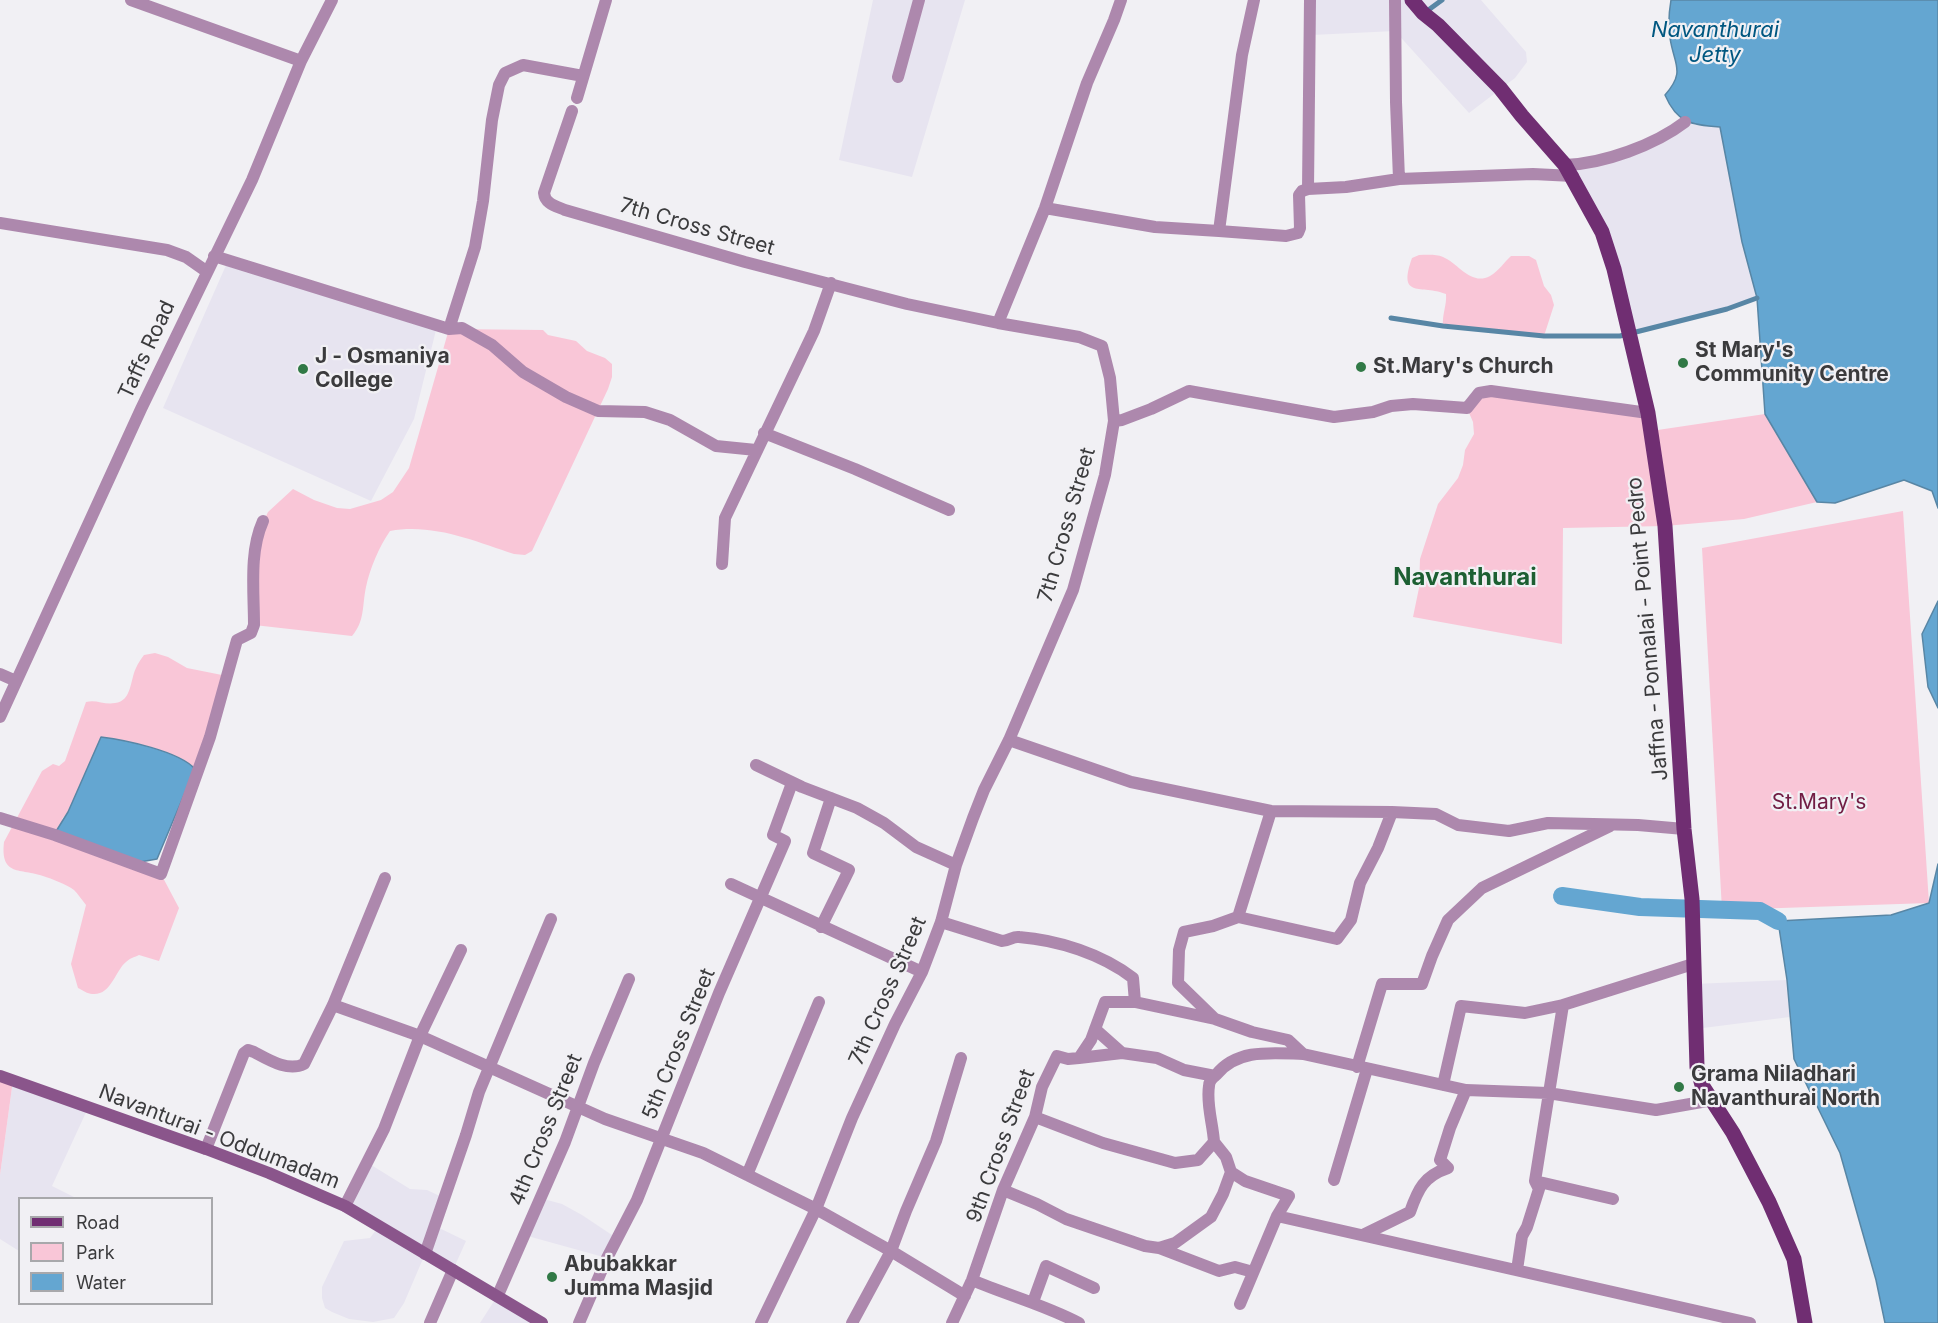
<!DOCTYPE html>
<html>
<head>
<meta charset="utf-8">
<style>
	body { margin:0 }
	#map { position:relative; width:1938px; height:1323px; overflow:hidden; background:#f1f0f4; font-family:Inter,sans-serif }
	canvas { display:block }
	.legend { position:absolute; left:18px; top:1197px; width:195px; height:108px; box-sizing:border-box; background:#f1f0f4; border:2px solid #a8a8ab; margin:0; padding:8px 10px; list-style:none; font-size:18px; color:#3b3b3d }
	.legend li { display:flex; align-items:center; gap:12px; height:30px }
	.legend b { width:30px; border:2px solid #a8a8ab }
</style>
</head>
<body>
<div id="map">
<canvas width="1938" height="1323"></canvas>
<ul class="legend">
<li><b style="height:8px;background:#702e72"></b>Road</li>
<li><b style="height:16px;background:#f9c6d7"></b>Park</li>
<li><b style="height:16px;background:#64a6d1"></b>Water</li>
</ul>
</div>
<script>
const g = document.querySelector('canvas').getContext('2d');
g.lineJoin = 'round';
function fill(path, color) { g.fillStyle = color; g.fill(path, 'evenodd'); }
function stroke(path, color, width, dash) { g.strokeStyle = color; g.lineWidth = width; g.lineCap = dash ? 'butt' : 'round'; g.setLineDash(dash || []); g.stroke(path); }
function label(font, color, halo, rows, align = 'center') {
  g.font = font + ' Inter,sans-serif'; g.lineWidth = 4.5; g.setLineDash([]); g.textBaseline = 'middle'; g.strokeStyle = halo; g.fillStyle = color; for (const [text, x, y, turn = 0] of rows) {
    g.save(); g.translate(x, y); g.rotate((+turn || 0) * Math.PI / 180); g.textAlign = isNaN(turn) ? turn : align; if (halo) g.strokeText(text, 0, 0); g.fillText(text, 0, 0); g.restore();
  }
}
fill(new Path2D(`
	M873 0H965L912 177 839 160Z
	M1312 0H1481L1526 52 1527 62 1515 78 1469 113 1395 31 1312 35Z
	M1685 122 1702 126H1720L1742 242 1757 298 1727 309 1628 334 1614 269 1565 165 1586 164Z
	M227 263 436 330 414 419 371 501 163 408Z
	M1787 980 1790 1017 1695 1029 1694 984Z
	M13 1080 88 1108 52 1186 76 1198H20L19 1251 0 1239V1175Z
	M368 1163 410 1189 427 1190 444 1198 435 1226 466 1241 453 1270 425 1254 404 1303 394 1318 373 1322 349 1319 332 1312 325 1308 322 1298V1287L344 1241 370 1238 379 1226 345 1206Z
	M540 1198 562 1204 582 1215 618 1239 607 1258 524 1235Z
	M498 1295 542 1323H480Z`), '#e7e4f0');
fill(new Path2D(`
	M1419 255C1427 255 1436 254 1443 257 1459 264 1471 286 1490 276 1499 271 1504 262 1511 256H1529L1536 260 1544 286 1551 295 1554 305 1544 336 1443 326C1442 314 1447 305 1446 294 1422 284 1397 300 1412 258Z
	M449 329 543 330 548 335 576 341 587 351 605 358 612 364V377L608 389 532 551 525 555 514 554C474 541 433 523 390 531 379 547 370 568 366 587 362 606 365 621 352 636L254 625 258 533 268 512 293 489 314 500 337 508 350 509 381 500 393 492 409 468Z
	M1479 393 1648 413 1651 431 1765 414 1817 502 1744 519 1665 526 1563 528 1562 644 1413 617 1419 588 1420 559 1438 504 1458 478 1463 465 1465 450 1474 434 1473 422 1467 408Z
	M1903 511 1929 903 1722 910 1702 548Z
	M155 653 168 657 187 668 227 676 199 772C178 751 130 741 101 737L68 812 62 819 161 874 179 908 159 961 139 955C135 957 130 958 126 962 115 971 111 996 92 994 88 994 82 990 78 988L71 964 86 905C82 900 78 894 74 890 66 884 52 879 43 876 21 868 0 877 4 842L42 771 53 764 59 766 65 761 86 702C96 699 104 705 115 703 132 701 130 680 136 668 138 663 141 659 144 655Z
	M0 1076 13 1080 0 1175Z`), '#f9c6d7');
const water = new Path2D(`
	M1671 0H1938V508L1932 491 1904 480 1835 503 1817 502 1765 414 1757 298 1742 242 1720 127C1691 125 1677 123 1665 95 1686 71 1674 65 1670 38 1668 27 1669 12 1671 0Z
	M1938 601V708L1928 687 1922 634Z
	M101 737C125 740 179 751 195 769L157 859 140 862 55 833 68 812Z
	M1938 864V1323H1885L1876 1280 1840 1153 1794 1059 1787 980 1778 921 1891 915 1929 903Z`);
fill(water, '#64a6d1');
stroke(water, '#5886a5', 1.5);
stroke(new Path2D(`
	M1427 11 1442 0
	M1391 318 1443 326 1544 336H1620L1727 309 1757 298`), '#5886a5', 5);
stroke(new Path2D(`
	M1562 896 1640 907 1760 911 1778 921`), '#64a6d1', 18);
stroke(new Path2D(`
	M131 0 301 61
	M1254 0 1242 55 1219 231 1286 236 1298 233 1300 228 1299 195 1302 191 1308 189 1346 187 1399 179 1533 174 1573 176
	M1395 0 1396 102 1399 179
	M898 77 919 0
	M577 98 606 0
	M572 111 544 193C545 204 556 206 565 210L745 262 907 304 998 323 1079 337 1102 346 1110 378 1114 421 1105 475 1073 590 1009 740 984 790 973 818 956 865 941 922 922 972 895 1024 852 1118 816 1209 761 1323
	M1565 165C1603 164 1655 145 1685 122
	M1308 189 1310 0
	M1045 208 1155 227 1219 231
	M0 223 167 250 186 257 206 271
	M214 256 449 329 475 247 483 201 492 120 499 85 505 73 523 65 583 76
	M998 323 1045 208 1087 83 1114 20 1121 0
	M449 329 462 328 492 345 523 372 566 397 598 411 645 412 670 420 716 446 756 450
	M1114 421 1122 420 1151 409 1189 391 1334 417 1373 412 1391 406 1413 404 1467 408 1479 393 1491 391 1648 413
	M764 433 855 469 949 510
	M722 564 725 518 814 331 831 283
	M0 674 16 681
	M0 717 141 409 252 180 301 61 332 0
	M1009 740 1131 782 1271 811 1392 812 1436 814 1458 825 1509 831 1548 823 1638 825 1684 829
	M756 765 802 787 857 808 884 823 916 847 956 865
	M0 818 55 835 161 874 210 737 237 640 251 633 254 625C254 591 249 552 263 521
	M731 884 922 972
	M1238 917 1271 811
	M941 922 1002 941C1009 941 1013 936 1019 937 1058 940 1102 954 1133 978L1135 1002 1215 1019 1252 1032 1288 1040 1303 1054 1466 1090 1548 1093 1656 1110 1713 1100
	M821 927 849 870 813 853 831 798
	M333 1005 420 1036 605 1119 703 1153 816 1209 891 1251 965 1296
	M1563 1005 1535 1181 1613 1199
	M1214 1018 1178 983 1179 950 1184 932 1213 926 1238 917 1337 939 1351 920 1360 883 1378 848 1392 812
	M1095 1029 1122 1053
	M1079 1058 1122 1053 1157 1058 1184 1070 1215 1076
	M1357 1067 1382 984H1422L1432 956 1448 920 1482 888 1610 826
	M1443 1085 1461 1006 1525 1013 1563 1005 1693 964
	M1035 1117 1103 1143 1175 1163 1198 1160 1214 1142C1213 1124 1206 1104 1209 1086 1209 1081 1212 1078 1216 1075 1237 1048 1273 1053 1303 1054
	M1214 1142 1226 1157 1231 1172 1245 1181 1289 1196 1277 1216 1240 1304
	M206 1149 244 1053 248 1050 254 1052C269 1060 288 1072 304 1064L333 1005 385 878
	M747 1175 819 1002
	M1334 1180 1367 1069
	M1003 1190 1037 1204 1066 1219 1145 1246 1159 1248 1175 1243 1211 1217 1223 1194 1231 1172
	M345 1206 384 1129 420 1036 461 950
	M1277 1216 1750 1323
	M1363 1235 1410 1212C1418 1189 1424 1176 1448 1168L1440 1160 1450 1128 1466 1090
	M1159 1248 1219 1271 1235 1267 1253 1272
	M425 1254 466 1135 479 1092 551 919
	M1517 1270 1522 1236 1527 1227 1539 1189 1535 1181
	M972 1280C1007 1295 1045 1305 1079 1323
	M498 1295 565 1142 594 1063 629 979
	M1033 1302 1046 1266 1094 1288
	M430 1323 453 1270
	M579 1323 607 1258 637 1200 719 993 785 841 773 835 792 783
	M852 1323 891 1251 906 1211 936 1141 961 1058
	M952 1323 972 1280 1003 1190 1035 1117 1042 1087 1057 1056 1068 1059 1079 1058 1091 1040 1105 1002H1135`), '#ad88ad', 12);
stroke(new Path2D(`
	M0 1076 206 1149 269 1173 345 1206 542 1323`), '#8a558b', 12);
stroke(new Path2D(`
	M1412 0 1423 13 1438 25 1500 88 1522 116 1565 165 1602 232 1614 269 1648 413 1665 526 1684 829 1692 899 1697 1067 1702 1085 1733 1133 1769 1202 1794 1259 1805 1323`), '#702e72', 15);
for (const [x, y, r, color] of [
	[1683,363,6,"#317946"],
	[1361,367,6,"#317946"],
	[303,369,6,"#317946"],
	[1679,1087,6,"#317946"],
	[552,1277,6,"#317946"]
]) { const dot = new Path2D(); dot.arc(x, y, r, 0, 2 * Math.PI); g.fillStyle = color; g.fill(dot); stroke(dot, '#f1f0f4', 2); }
label('21px', '#3b3b3d', '#f1f0f4', [
	["7th Cross Street",697,227,16],
	["Taffs Road",147,350,-65],
	["7th Cross Street",1067,525,-74],
	["Jaffna - Ponnalai - Point Pedro",1648,629,-95],
	["7th Cross Street",888,991,-66],
	["5th Cross Street",679,1044,-68],
	["4th Cross Street",546,1130,-68],
	["Navanturai - Oddumadam",219,1137,21],
	["9th Cross Street",1001,1146,-70]
]);
label('bold 21px', '#3b3b3d', '#f1f0f4', [
	["St Mary's",1695,351],
	["Community Centre",1695,375],
	["J - Osmaniya",315,357],
	["College",315,381],
	["St.Mary's Church",1373,367],
	["Grama Niladhari",1691,1075],
	["Navanthurai North",1691,1099],
	["Abubakkar",564,1265],
	["Jumma Masjid",564,1289]
], 'left');
label('21px', '#711d44', '#f1f0f4', [
	["St.Mary's",1819,803]
]);
label('italic 22px', '#005780', '#f1f0f4', [
	["Navanthurai",1715,30],
	["Jetty",1715,55]
]);
label('bold 24px', '#1c5f32', '#f1f0f4', [
	["Navanthurai",1465,578]
]);
</script>
</body>
</html>
